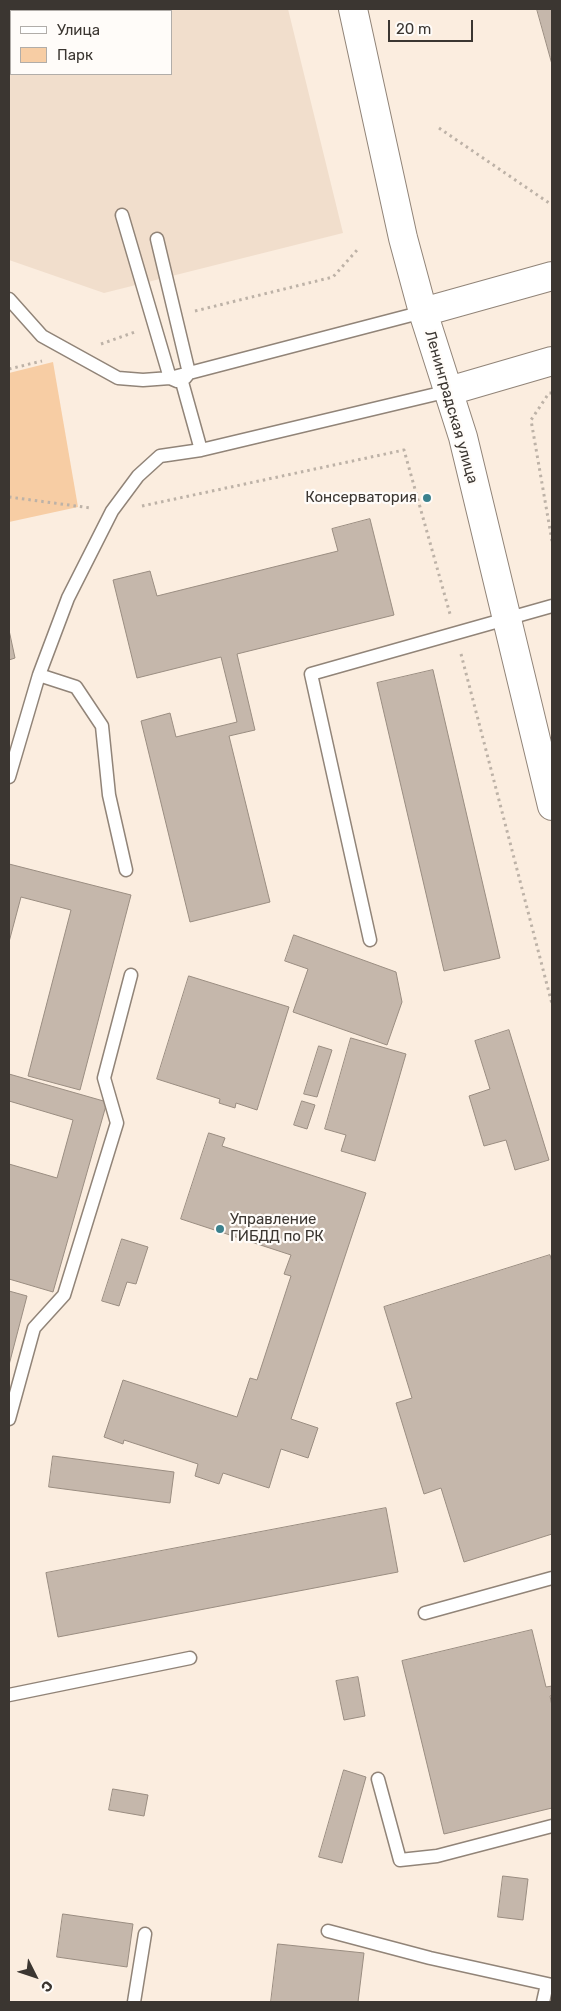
<!DOCTYPE html>
<html>
<head>
<meta charset="utf-8">
<style>
	body { margin:0 }
	#map { position:relative; width:561px; height:2011px; overflow:hidden; background:#fbeddf; font-family:Rubik,sans-serif }
	canvas { display:block }
	.frame { position:absolute; inset:0; border:10px solid #3b3631; pointer-events:none }
	.legend { position:absolute; left:10px; top:10px; width:162px; height:65px; box-sizing:border-box; background:#fffcf9; border:1px solid #b1ada9; margin:0; padding:6px 9px; list-style:none; font-size:15px; color:#3b3631 }
	.legend li { display:flex; align-items:center; gap:10px; height:25px }
	.legend b { width:25px; border:1px solid #b1ada9 }
	.north { position:absolute; left:10px; top:1951px; width:50px; height:50px; -webkit-text-stroke:4px #fffcf9; paint-order:stroke; rotate:131deg; font-size:14px; font-weight:700; line-height:20px; text-align:center; color:#3b3631 }
	.north::after { content:''; display:block; margin:auto; width:18px; height:22px; background:#3b3631; clip-path:polygon(50% 0,100% 100%,50% 72%,0 100%) }
	.scale { position:absolute; left:388px; top:20px; width:85px; height:22px; box-sizing:border-box; border:2px solid #3b3631; border-top:0; padding-left:6px; font-size:15px; line-height:18px; white-space:nowrap; color:#3b3631; -webkit-text-stroke:4px #fffcf9; paint-order:stroke }
</style>
</head>
<body>
<div id="map">
<canvas width="561" height="2011"></canvas>
<div class="frame"></div>
<ul class="legend">
<li><b style="height:6px;background:#fff"></b>Улица</li>
<li><b style="height:14px;background:#f7cda4"></b>Парк</li>
</ul>
<div class="north">С</div>
<div class="scale">20 m</div>
</div>
<script>
const g = document.querySelector('canvas').getContext('2d');
g.lineJoin = 'round';
function fill(path, color) { g.fillStyle = color; g.fill(path, 'evenodd'); }
function stroke(path, color, width, dash) { g.strokeStyle = color; g.lineWidth = width; g.lineCap = dash ? 'butt' : 'round'; g.setLineDash(dash || []); g.stroke(path); }
function label(font, color, halo, rows, align = 'center') {
  g.font = font + ' Rubik,sans-serif'; g.lineWidth = 4.5; g.setLineDash([]); g.textBaseline = 'middle'; g.strokeStyle = halo; g.fillStyle = color; for (const [text, x, y, turn = 0] of rows) {
    g.save(); g.translate(x, y); g.rotate((+turn || 0) * Math.PI / 180); g.textAlign = isNaN(turn) ? turn : align; if (halo) g.strokeText(text, 0, 0); g.fillText(text, 0, 0); g.restore();
  }
}
fill(new Path2D(`
	M9 9H288L343 233 104 293 9 260ZM11 11H171V74H11Z`), '#f1decc');
fill(new Path2D(`
	M53 362 78 507 9 522V373Z`), '#f7cda4');
const building = new Path2D(`
	M537 9H552V64Z
	M370 519 394 615 237 654 255 730 229 736 270 902 190 922 141 721 170 713 176 737 237 722 221 657 137 678 113 580 150 571 157 596 338 551 332 529Z
	M9 630 15 658 9 660Z
	M433 670 500 958 444 971 377 683Z
	M9 864 131 895 80 1090 28 1076 71 910 21 897 9 942Z
	M294 935 396 972 402 1002 387 1045 293 1012 308 969 285 961Z
	M189 976 289 1007 257 1110 236 1103 235 1108 219 1103 220 1099 157 1079Z
	M509 1030 549 1160 515 1170 506 1140 484 1146 469 1096 490 1089 475 1041Z
	M351 1038 406 1054 375 1161 341 1151 346 1135 325 1129Z
	M319 1046 332 1050 317 1097 304 1094Z
	M9 1074 107 1102 53 1292 9 1279V1164L57 1178 73 1120 9 1101Z
	M302 1101 315 1105 307 1129 294 1125Z
	M209 1133 225 1138 222 1146 366 1193 291 1419 318 1428 308 1458 281 1449 269 1488 223 1473 219 1484 195 1476 198 1464 124 1440 123 1444 104 1437 123 1380 237 1417 250 1378 257 1380 291 1276 284 1274 291 1255 181 1219Z
	M122 1239 148 1247 136 1284 127 1282 119 1306 102 1301Z
	M550 1255 552 1262V1534L464 1562 441 1488 424 1494 396 1403 412 1398 384 1307Z
	M9 1291 27 1296 9 1365Z
	M53 1456 174 1472 170 1503 49 1487Z
	M386 1508 398 1572 58 1637 46 1573Z
	M532 1630 546 1687 552 1686V1695L550 1696 552 1706V1808L444 1834 402 1661Z
	M358 1677 365 1716 344 1720 336 1681Z
	M344 1770 366 1777 342 1863 319 1857Z
	M113 1789 148 1795 144 1816 109 1810Z
	M503 1876 528 1879 523 1920 498 1917Z
	M63 1914 133 1924 127 1967 57 1957Z
	M278 1944 364 1953 358 2002H271Z`);
fill(building, '#c5b7ab');
stroke(building, '#9a8d81', 1);
const service = new Path2D(`
	M122 215 170 378 177 381
	M157 239 189 373 185 378
	M9 299 42 336 118 378 143 380 170 378 423 312
	M182 382 201 450
	M39 675 76 687 102 726 109 795 126 870
	M9 777 39 675 68 598 112 511 138 476 160 456 201 450 449 391
	M370 940 311 674 552 606
	M9 1419 34 1328 64 1295 117 1123 104 1078 131 975
	M425 1613 552 1578
	M9 1695 190 1658
	M378 1779 400 1860 437 1856 552 1826
	M328 1931 430 1958 552 1985
	M134 2002 145 1934
	M543 2002 547 1984`);
const secondary = new Path2D(`
	M353 9 403 238 423 312 463 437 552 806
	M423 312 552 276
	M449 391 552 361`);
stroke(service, '#918478', 15);
stroke(secondary, '#918478', 30);
stroke(new Path2D(`
	M439 128 552 205
	M195 311 333 277 358 249
	M101 344 135 332
	M9 369 42 361
	M552 393H549L531 420 552 541
	M9 497 91 508
	M142 506 404 450 450 614
	M461 654 552 1004`), '#bdb2a7', 3, [2.5, 4]);
stroke(service, '#fff', 12);
stroke(secondary, '#fff', 28);
for (const [x, y, r, color] of [
	[427,498,5,"#3b818d"],
	[220,1229,5,"#3b818d"]
]) { const dot = new Path2D(); dot.arc(x, y, r, 0, 2 * Math.PI); g.fillStyle = color; g.fill(dot); stroke(dot, '#fffcf9', 2); }
label('15px', '#3b3631', '#fffcf9', [
	["Ленинградская улица",451,407,74]
]);
label('15px', '#3b3631', '#fffcf9', [
	["Консерватория",417,498],
	["Управление",230,1220,"left"],
	["ГИБДД по РК",230,1237,"left"]
], 'right');
</script>
</body>
</html>
